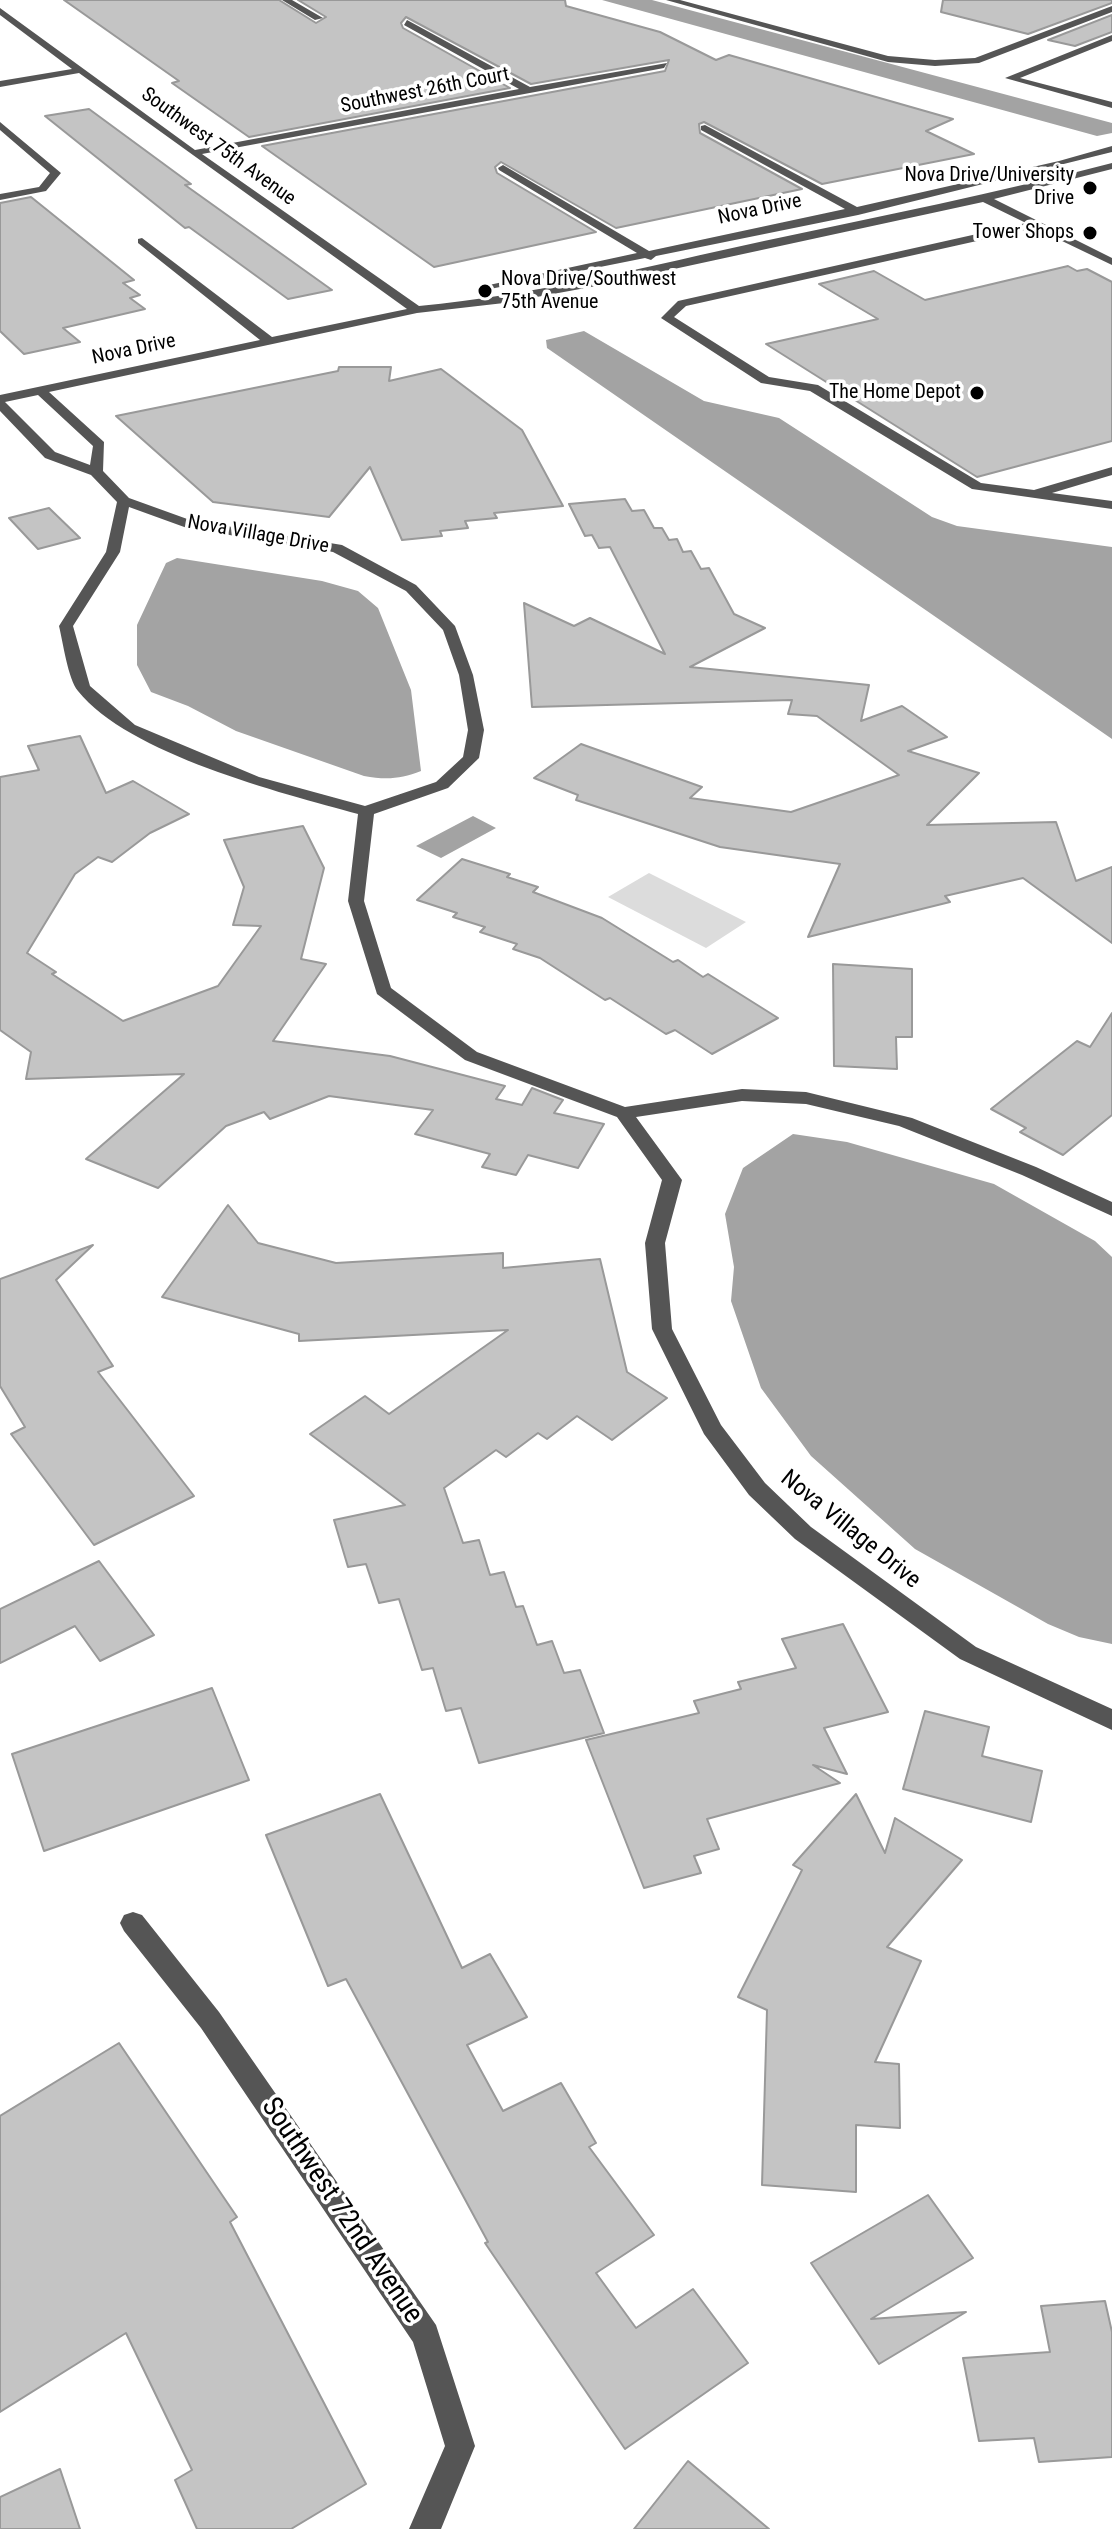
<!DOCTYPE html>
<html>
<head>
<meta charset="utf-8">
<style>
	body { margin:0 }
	canvas { display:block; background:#fff }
</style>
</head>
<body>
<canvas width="1112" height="2529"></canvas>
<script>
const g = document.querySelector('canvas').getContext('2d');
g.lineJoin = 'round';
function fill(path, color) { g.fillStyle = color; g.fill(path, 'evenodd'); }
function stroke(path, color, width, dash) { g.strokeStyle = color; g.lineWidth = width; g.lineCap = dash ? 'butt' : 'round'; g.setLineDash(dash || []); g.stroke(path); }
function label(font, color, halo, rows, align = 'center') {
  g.font = font + ' "Roboto Condensed",sans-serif'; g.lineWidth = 7; g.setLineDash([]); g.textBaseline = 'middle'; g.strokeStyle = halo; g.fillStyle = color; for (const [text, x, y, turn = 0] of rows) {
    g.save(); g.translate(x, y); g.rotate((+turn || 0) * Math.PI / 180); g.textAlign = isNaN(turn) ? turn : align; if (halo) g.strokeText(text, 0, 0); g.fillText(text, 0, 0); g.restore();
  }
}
fill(new Path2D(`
	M649 873 746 922 706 948 608 897Z`), '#dcdcdc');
fill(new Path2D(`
	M602 0H652L1112 123V133L1097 136Z
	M584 331 704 401 779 418 932 517 957 526 1112 547V739L547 348 546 340Z
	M177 558 322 581 358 591 378 608 411 690 421 771C401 779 386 780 364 776L236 731 188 706 151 692 137 665V625L166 563Z
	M473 816 496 828 441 858 416 846Z
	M793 1134 847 1142 994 1184 1095 1241 1112 1257V1644L1079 1637 1048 1624 915 1549 811 1456 761 1388 731 1301 734 1267 725 1214 743 1168Z`), '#a3a3a3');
const building = new Path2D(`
	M64 0H279L316 23 326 17 298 0H565L566 6 660 32 716 60 729 55 953 119 926 131 974 154 822 184 704 122 699 124 700 133 802 189 616 228 501 162 495 167 497 173 596 232 434 267 262 146 665 71 669 60 531 84 406 17 401 23 403 28 510 88 249 137 172 83 179 81Z
	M943 0H1112V3L1028 34 941 12Z
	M1112 15V32L1075 46 1048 40Z
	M89 109 191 184 185 185 332 290 288 299 189 227 185 228 45 116Z
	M31 197 134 280 123 283 140 295 130 298 145 309 63 328 80 342 24 354 0 331V203Z
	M1068 266 1077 271 1087 269 1112 282V441L977 477 766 344 878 319 819 284 874 271 925 300Z
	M339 367H391L389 381 441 369 522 430 563 506 494 513 497 518 465 521 468 528 440 531 442 536 402 540 370 467 329 517 213 502 116 416 338 371Z
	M625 499 632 511 644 510 654 528H662L669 540 677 539 683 552 691 551 701 569 709 568 734 614 765 628 690 667 869 685 861 721 902 706 947 737 908 751 979 773 927 825 1056 822 1076 881 1112 867V943L1023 878 945 896 950 902 808 937 840 864 720 847 576 800 578 795 534 778 581 744 702 787 690 798 791 812 899 775 817 716 788 714 792 700 532 707 524 603 574 626 590 618 665 654 610 547 599 548 592 535 585 536 569 504Z
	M49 508 80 538 38 549 9 518Z
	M80 736 106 793 133 781 189 814 150 833 112 862 98 857 75 874 27 953 56 972 52 974 123 1021 218 986 261 926 233 925 244 887 224 840 303 826 324 868 301 959 326 964 273 1041 390 1056 505 1086 496 1099 522 1105 532 1088 563 1100 554 1113 604 1124 578 1168 528 1155 516 1175 482 1167 490 1154 415 1134 433 1110 329 1096 270 1119 264 1112 226 1126 158 1188 86 1159 184 1074 26 1079 31 1052 0 1030V777L39 770 28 746Z
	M462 859 510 874 507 877 538 887 533 892 602 918 673 962 678 960 703 977 708 974 778 1018 712 1054 675 1030 666 1034 610 998 605 1000 540 958 513 949 517 944 480 932 485 927 453 917 457 913 417 900Z
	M833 964 912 969V1037H896L897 1069 834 1066Z
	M1112 1013V1115L1063 1155 1020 1132 1026 1128 991 1109 1077 1041 1090 1047Z
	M228 1205 258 1243 336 1263 503 1253V1268L600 1259 627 1372 667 1398 612 1440 577 1416 547 1439 538 1433 506 1457 496 1450 444 1488 463 1543 479 1540 490 1575 504 1572 516 1607 523 1606 537 1645 552 1641 564 1673 580 1670 604 1733 479 1763 461 1708 446 1711 433 1668 422 1670 399 1599 379 1603 366 1564 348 1567 334 1520 405 1505 310 1434 365 1396 389 1414 508 1330 299 1341V1334L162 1297Z
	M93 1245 56 1280 113 1366 98 1372 194 1496 94 1545 11 1434 25 1427 0 1386V1279Z
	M99 1561 154 1635 100 1661 75 1626 0 1663V1609Z
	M843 1624 888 1712 824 1728 847 1774 813 1765 840 1783 707 1819 719 1849 694 1856 701 1873 644 1888 586 1740 699 1713 694 1701 741 1689 738 1682 796 1668 782 1639Z
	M212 1688 249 1780 44 1851 12 1754Z
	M925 1711 989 1727 982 1756 1042 1771 1031 1822 903 1789Z
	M380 1794 462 1968 490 1954 527 2017 467 2045 503 2111 561 2083 596 2143 589 2147 654 2235 596 2273 636 2328 693 2289 748 2363 625 2449 485 2243 488 2242 346 1979 328 1986 266 1835Z
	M856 1794 885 1853 895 1818 962 1860 887 1947 921 1961 875 2062 899 2064 900 2128 856 2125V2192L762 2185 767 2010 738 1997 802 1870 793 1865Z
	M119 2043 237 2217 230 2222 366 2484 291 2529H197L175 2480 192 2470 126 2333 0 2412V2116Z
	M928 2195 973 2258 871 2319 966 2312 879 2364 811 2263Z
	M1105 2301 1112 2332V2457L1039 2462 1034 2438 979 2441 963 2358 1050 2352 1041 2306Z
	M688 2461 769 2529H634Z
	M60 2469 80 2529H0V2497Z`);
fill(building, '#c4c4c4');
stroke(building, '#999', 2);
fill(new Path2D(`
	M282 0H292L323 18 315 20Z
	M666 0H680L888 56 935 60 975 58 1112 6V12L979 63 935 66 888 62Z
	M0 8 195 150 519 89 404 25 407 20 530 87 667 63 664 68 202 154 419 306C536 295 649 266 764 241 881 216 997 193 1112 163V169L994 199 1112 258V265L1035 228 686 306 674 317 769 377 818 385 981 483 1034 490 1112 467V475L1052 493 1112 501V509L972 489 810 391 761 383 661 318 678 301 1026 223 983 202 591 287 504 303 417 313 49 392 104 442 103 471 129 498 190 520 342 545 416 585 455 626 473 675 484 730 479 758 448 788 374 814 364 901 391 988 477 1052 625 1107 742 1089 806 1092 912 1118 1036 1167 1112 1202V1216L1022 1175 899 1126 806 1104 742 1101 636 1117 682 1180 665 1243 672 1329 721 1425 765 1483 811 1527 976 1647 1112 1709V1730L960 1659 795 1539 749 1495 704 1434 652 1329 645 1243 662 1180 617 1117 465 1060 377 994 348 901 358 814C281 793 128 754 78 691 68 679 63 642 59 626L106 552 117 502 91 475 45 458 0 411V395L260 340 138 243V239L142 238 272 337 407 309 79 73 0 87V81L72 69 0 15ZM38 395 93 446 90 465 55 452 5 402ZM129 507 187 528 333 552 406 591 443 630 459 675 468 730 463 757 436 782 365 806 259 777 135 725 90 686 73 626 120 552Z
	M1112 35V41L1020 78 1112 102V108L1005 78Z
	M0 122 61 173 46 191 0 200V194L39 187 50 173 0 130Z
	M705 125 857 207 1059 161 1112 146V152L858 215 656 256 651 260 645 258 485 290 483 288 489 285 637 253 499 170 498 168 503 165 649 251 845 209 701 130V126Z
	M133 1912 142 1915 219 2012 436 2325 475 2446 441 2529H409L445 2446 413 2342 201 2028 124 1931 120 1923 124 1915Z`), '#555');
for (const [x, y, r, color] of [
	[1090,188,8,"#000"],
	[1090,233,8,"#000"],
	[485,291,8,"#000"],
	[977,393,8,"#000"]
]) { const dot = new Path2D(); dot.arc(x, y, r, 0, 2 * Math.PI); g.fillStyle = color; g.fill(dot); stroke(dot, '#fff', 3); }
label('20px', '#000', '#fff', [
	["Southwest 26th Court",425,91,-11],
	["Southwest 75th Avenue",218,147,36],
	["Nova Drive",760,210,-12],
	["Nova Drive",134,350,-12],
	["Nova Village Drive",258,535,10]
]);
label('20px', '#000', '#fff', [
	["Nova Drive/University",1074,176],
	["Drive",1074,199],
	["Tower Shops",1074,233],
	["Nova Drive/Southwest",501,280,"left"],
	["75th Avenue",501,303,"left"],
	["The Home Depot",961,393]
], 'right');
label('24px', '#000', '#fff', [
	["Nova Village Drive",850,1530,39]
]);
label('28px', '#000', '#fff', [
	["Southwest 72nd Avenue",341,2211,56]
]);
</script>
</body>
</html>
